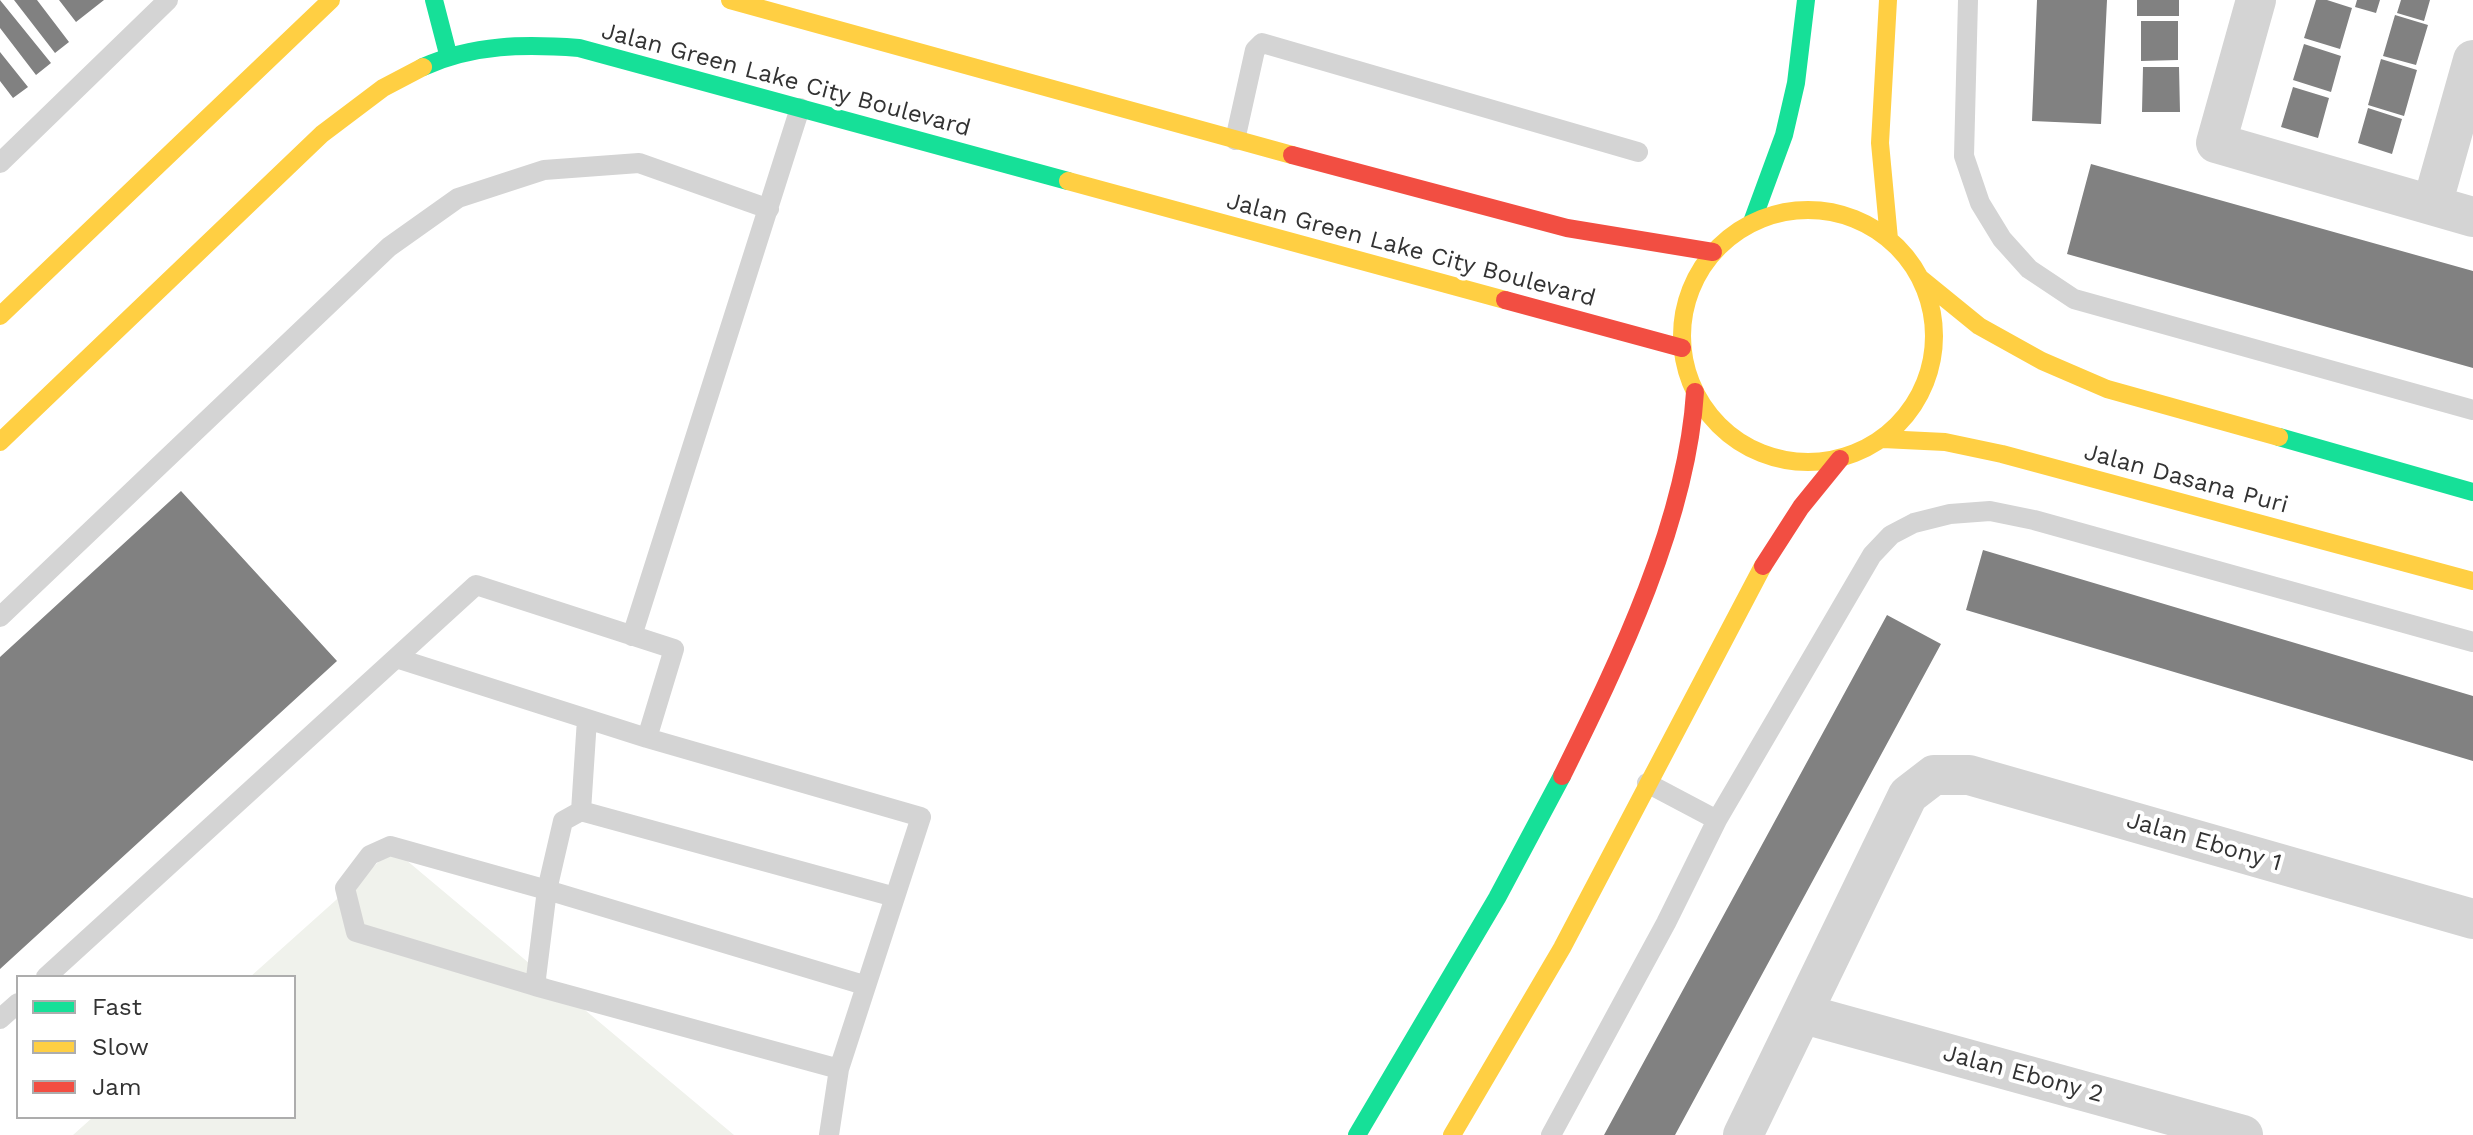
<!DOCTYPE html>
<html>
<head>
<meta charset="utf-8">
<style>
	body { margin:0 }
	#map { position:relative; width:2473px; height:1135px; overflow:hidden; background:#fff; font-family:"Work Sans",sans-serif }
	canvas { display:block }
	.legend { position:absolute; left:16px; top:975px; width:280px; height:144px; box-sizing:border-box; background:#fff; border:2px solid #adadad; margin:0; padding:10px 14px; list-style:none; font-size:24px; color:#333 }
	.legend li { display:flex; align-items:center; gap:16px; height:40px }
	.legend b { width:40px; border:2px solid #adadad }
</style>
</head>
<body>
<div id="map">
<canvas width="2473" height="1135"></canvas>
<ul class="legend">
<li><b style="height:10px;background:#16e098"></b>Fast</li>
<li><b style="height:10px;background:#ffcf43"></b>Slow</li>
<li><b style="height:10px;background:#f24e42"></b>Jam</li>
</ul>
</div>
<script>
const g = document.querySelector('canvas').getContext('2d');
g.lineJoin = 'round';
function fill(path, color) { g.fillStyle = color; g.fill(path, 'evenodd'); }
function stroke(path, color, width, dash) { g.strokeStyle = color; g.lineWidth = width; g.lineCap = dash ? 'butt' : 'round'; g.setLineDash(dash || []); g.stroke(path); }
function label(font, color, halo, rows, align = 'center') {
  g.font = font + ' "Work Sans",sans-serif'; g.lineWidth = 8; g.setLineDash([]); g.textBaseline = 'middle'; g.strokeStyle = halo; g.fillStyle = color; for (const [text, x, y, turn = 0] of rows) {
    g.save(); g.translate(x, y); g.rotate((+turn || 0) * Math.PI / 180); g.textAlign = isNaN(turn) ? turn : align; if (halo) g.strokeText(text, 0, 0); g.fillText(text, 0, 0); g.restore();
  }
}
fill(new Path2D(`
	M393 849 734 1135H73L93 1117H294V977H250Z`), '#f0f2ec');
fill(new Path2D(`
	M0 0 51 63 36 75 0 28Z
	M14 0H37L69 42 55 53Z
	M59 0H104L76 22Z
	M2037 0H2107L2101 124 2032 121Z
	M2137 0H2179V16H2137Z
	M2316 0H2327L2352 8 2340 49 2304 38Z
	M2357 0H2380L2376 13 2355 7Z
	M2401 0H2430L2424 21 2397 13Z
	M2395 15 2428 25 2416 65 2383 56Z
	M2141 21H2178V60L2141 61Z
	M2304 44 2341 56 2331 92 2293 80Z
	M0 52 28 87 13 98 0 81Z
	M2381 59 2417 70 2404 116 2368 105Z
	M2143 67H2179L2180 112H2142Z
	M2293 87 2329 98 2318 138 2281 127Z
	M2368 108 2402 119 2392 154 2358 143Z
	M2091 164 2473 271V368L2067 254Z
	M181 491 337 661 0 969V657Z
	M1983 550 2473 696V761L1966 610Z
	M1887 615 1941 644 1675 1135H1604Z`), '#818181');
stroke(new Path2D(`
	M1968 0 1964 156 1980 203 2002 239 2029 269 2074 299 2473 410
	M1235 140 1255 50 1262 43 1638 152
	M0 163 168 0
	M0 617 389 247 458 198 544 170 639 163 769 209
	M632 636 800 108
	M396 658 647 738 921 817 895 897 581 811 563 821 547 890 390 846 370 855 345 888 356 932 535 986 839 1069
	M1647 783 1717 820
	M581 811 587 719
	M46 977 476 585 674 649 647 738
	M535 986 547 890 864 985
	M0 1019 18 1003
	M829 1135 839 1069 895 897
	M1551 1135 1666 923 1717 820 1872 555 1891 535 1914 523 1950 514 1990 511 2034 520 2473 642`), '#d4d4d4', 20);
stroke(new Path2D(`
	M2256 0 2216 143 2473 217
	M2432 205 2473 60
	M1804 1014 2243 1135
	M1743 1135 1908 795 1934 775H1969L2473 919`), '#d4d4d4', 40);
stroke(new Path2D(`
	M434 0 448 54
	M423 67C474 44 525 44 579 48L1068 181
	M1752 222 1784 135 1796 83 1806 0
	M2279 437 2473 492
	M1357 1135 1497 898 1562 776`), '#16e098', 18);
stroke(new Path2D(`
	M730 0 1292 155
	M1888 0 1880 143 1889 239
	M1068 181 1505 300
	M1682 336a126 126 0 1 1 252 0a126 126 0 1 1-252 0Z
	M1920 278 1979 326 2042 361 2107 389 2279 437
	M0 316 331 0
	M1883 439 1945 442 2002 454 2473 581
	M0 442 322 134 383 88 423 67
	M1452 1135 1562 948 1763 566`), '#ffcf43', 18);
stroke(new Path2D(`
	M1292 155 1567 228 1713 252
	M1505 300 1682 348
	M1763 566 1801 507 1840 459
	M1562 776C1619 661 1687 521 1695 392`), '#f24e42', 18);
label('24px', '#333', '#fff', [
	["Jalan Green Lake City Boulevard",786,80,15],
	["Jalan Green Lake City Boulevard",1411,250,15],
	["Jalan Dasana Puri",2186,479,15],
	["Jalan Ebony 1",2204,842,16],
	["Jalan Ebony 2",2023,1074,15]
]);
</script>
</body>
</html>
